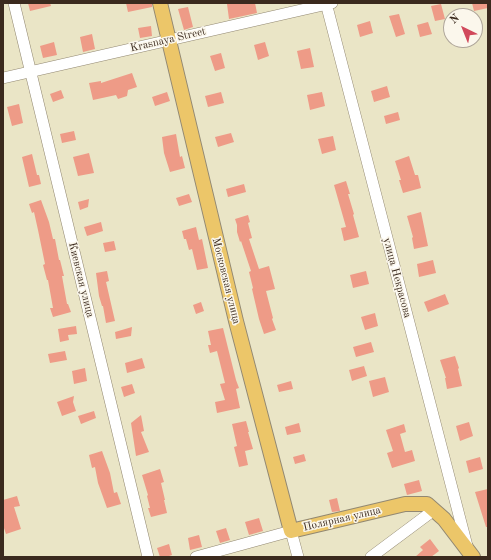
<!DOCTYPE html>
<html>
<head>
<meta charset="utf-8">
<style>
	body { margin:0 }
	#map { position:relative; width:491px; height:560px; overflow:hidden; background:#eae5c6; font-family:"Old Standard TT",serif }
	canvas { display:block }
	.frame { position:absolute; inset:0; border:4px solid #3b2a1e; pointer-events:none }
	.north { position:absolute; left:443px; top:8px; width:40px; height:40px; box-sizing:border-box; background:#fbf7ec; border:1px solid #aea59a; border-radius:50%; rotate:317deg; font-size:11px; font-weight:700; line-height:16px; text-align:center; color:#3b2a1e }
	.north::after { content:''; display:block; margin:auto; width:14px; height:18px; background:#d1495b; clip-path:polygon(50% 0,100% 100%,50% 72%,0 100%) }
</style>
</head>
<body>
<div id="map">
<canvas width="491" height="560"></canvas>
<div class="frame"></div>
<div class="north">N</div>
</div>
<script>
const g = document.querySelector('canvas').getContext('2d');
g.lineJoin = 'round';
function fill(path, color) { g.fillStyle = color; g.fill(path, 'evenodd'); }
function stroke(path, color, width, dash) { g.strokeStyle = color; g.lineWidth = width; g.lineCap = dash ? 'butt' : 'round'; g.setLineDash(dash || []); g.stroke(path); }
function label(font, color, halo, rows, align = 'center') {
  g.font = font + ' "Old Standard TT",serif'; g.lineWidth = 3; g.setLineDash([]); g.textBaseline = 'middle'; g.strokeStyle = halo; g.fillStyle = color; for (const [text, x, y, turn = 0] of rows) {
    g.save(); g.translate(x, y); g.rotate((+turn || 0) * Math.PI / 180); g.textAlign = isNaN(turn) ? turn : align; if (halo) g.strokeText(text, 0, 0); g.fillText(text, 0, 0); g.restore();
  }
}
fill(new Path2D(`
	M28 3H50L51 6 30 11Z
	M126 3H152V7L128 12Z
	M232 3H255L257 13 229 19 227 4Z
	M472 3H488V8L474 11Z
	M441 4 445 19 435 21 431 6Z
	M188 7 193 27 184 30 178 9Z
	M399 14 405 34 396 37 389 16Z
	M370 21 373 33 360 37 357 25Z
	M428 22 432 34 420 37 417 25Z
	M151 26 152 36 140 38 138 28Z
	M92 34 95 49 83 52 80 37Z
	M54 42 57 55 43 58 40 46Z
	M265 42 269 56 258 60 254 45Z
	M310 48 314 67 301 69 297 51Z
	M221 53 225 68 215 71 210 56Z
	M132 73 137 87 128 90 127 96 118 99 116 95 93 100 89 83 101 81V83Z
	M387 86 390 97 374 102 371 91Z
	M61 90 64 98 53 102 50 94Z
	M167 92 170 101 155 106 152 97Z
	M221 92 224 103 208 107 205 96Z
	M322 92 325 106 310 110 307 95Z
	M19 104 23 123 12 126 7 107Z
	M398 112 400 120 386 124 384 116Z
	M74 131 76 140 62 143 60 134Z
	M231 133 234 142 218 147 215 137Z
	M176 134 180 157 182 156 185 168 170 172 164 153 162 137Z
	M333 136 336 150 322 154 318 139Z
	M89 153 94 173 78 176 73 157Z
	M32 154 37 175H39L41 184 29 187 22 157Z
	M409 156 415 175H418L421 188 403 193 399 180H401L395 161Z
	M346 181 350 194H348L354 214 353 215 359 237 344 241 341 228 346 227 334 185Z
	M244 184 246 192 228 197 226 189Z
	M189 194 192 202 179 206 176 198Z
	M89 199 88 207 80 210 78 202Z
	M41 200 49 222 53 239H55L59 260H60L64 276H62L67 304H68L71 312 53 317 50 308H53L48 280H47L43 265 45 264 38 230 34 212 32 213 29 204Z
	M421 212 428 246 414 249 412 238 413 237 407 216Z
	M248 215 250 222 248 223 252 238 249 239 259 269 269 266 275 289 266 291 273 318 272 319 276 330 264 334 259 319 252 289 253 288 249 272 251 271 241 241 240 242 237 232V225L235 219Z
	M101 222 103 231 87 236 84 227Z
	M196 227 199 240 202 239 208 268 197 270 192 249 189 250 186 239H184L182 231Z
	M114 241 116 250 105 252 103 243Z
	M433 260 436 273 419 277 417 264Z
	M107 271 109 281 106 282 115 321 106 323 103 306H102L99 296 96 273Z
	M366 271 369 284 353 288 350 275Z
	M445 294 449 304 428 312 424 302Z
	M201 302 204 311 196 314 193 305Z
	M375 313 378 326 365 330 361 317Z
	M76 326 77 334 68 335 69 340 60 342 58 329Z
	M132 327 131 336 116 339 115 332Z
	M223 328 236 380 239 388 236 389 240 408 217 413 215 402 225 400 220 384 225 383 217 351 210 353 208 345H211L208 331Z
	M371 342 374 352 356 357 353 347Z
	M65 351 67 360 50 363 48 354Z
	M455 356 459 368 458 369 462 386 447 389 445 378H446L440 360Z
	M142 358 145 368 127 373 125 363Z
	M364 366 367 376 352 381 349 370Z
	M85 368 87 381 74 384 72 371Z
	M385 377 389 392 373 397 369 381Z
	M291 381 293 389 279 392 277 385Z
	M132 384 135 393 124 397 121 387Z
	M74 396 73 402 76 411 62 416 57 402Z
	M94 411 96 418 81 424 78 416Z
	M141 415 144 431 141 432 149 452 136 456 131 423Z
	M246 421 249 432H248L253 449 245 451 248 465 239 467 234 447 237 446 232 424Z
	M469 422 473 436 460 441 456 426Z
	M299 423 301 432 287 435 285 427Z
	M404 424 406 432 400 434 405 452 412 450 415 461 392 468 387 453 393 451 386 430Z
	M102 451 110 473 114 493 117 492 121 504 107 508 98 483 95 467 92 468 89 455Z
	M304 454 306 461 295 464 293 457Z
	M480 457 483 469 469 473 466 461Z
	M160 469 164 482 161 483 165 500H164L167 513 151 517 148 508H150L147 496 148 495 142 475Z
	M419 480 422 491 407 495 404 484Z
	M488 489V527H486L475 492Z
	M17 496 20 506 14 507 21 529 6 534 3 525V500Z
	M337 498 340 511 332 512 329 500Z
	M259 518 263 531 249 535 245 522Z
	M226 528 230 540 220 543 216 531Z
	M199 535 202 547 190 550 188 538Z
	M430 539 439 551 431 557H415L423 550 420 547Z
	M169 544 172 555 166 557H160L157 548Z`), '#ee9b87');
const minor = new Path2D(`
	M14 3 148 557
	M326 3 467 546
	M3 78 332 3
	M196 557 291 531 298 557
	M371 557 434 510`);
const major = new Path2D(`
	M160 3 236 321 291 531 405 504H427L444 519 473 557`);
stroke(minor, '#928872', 12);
stroke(major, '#928872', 16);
stroke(minor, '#fff', 11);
stroke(major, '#ecc669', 14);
label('11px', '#3b2a1e', '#fbf7ec', [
	["Krasnaya Street",168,40,-13],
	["улица Некрасова",397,278,75],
	["Киевская улица",81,280,76],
	["Московская улица",226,281,76],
	["Полярная улица",342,519,-13]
]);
</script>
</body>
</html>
